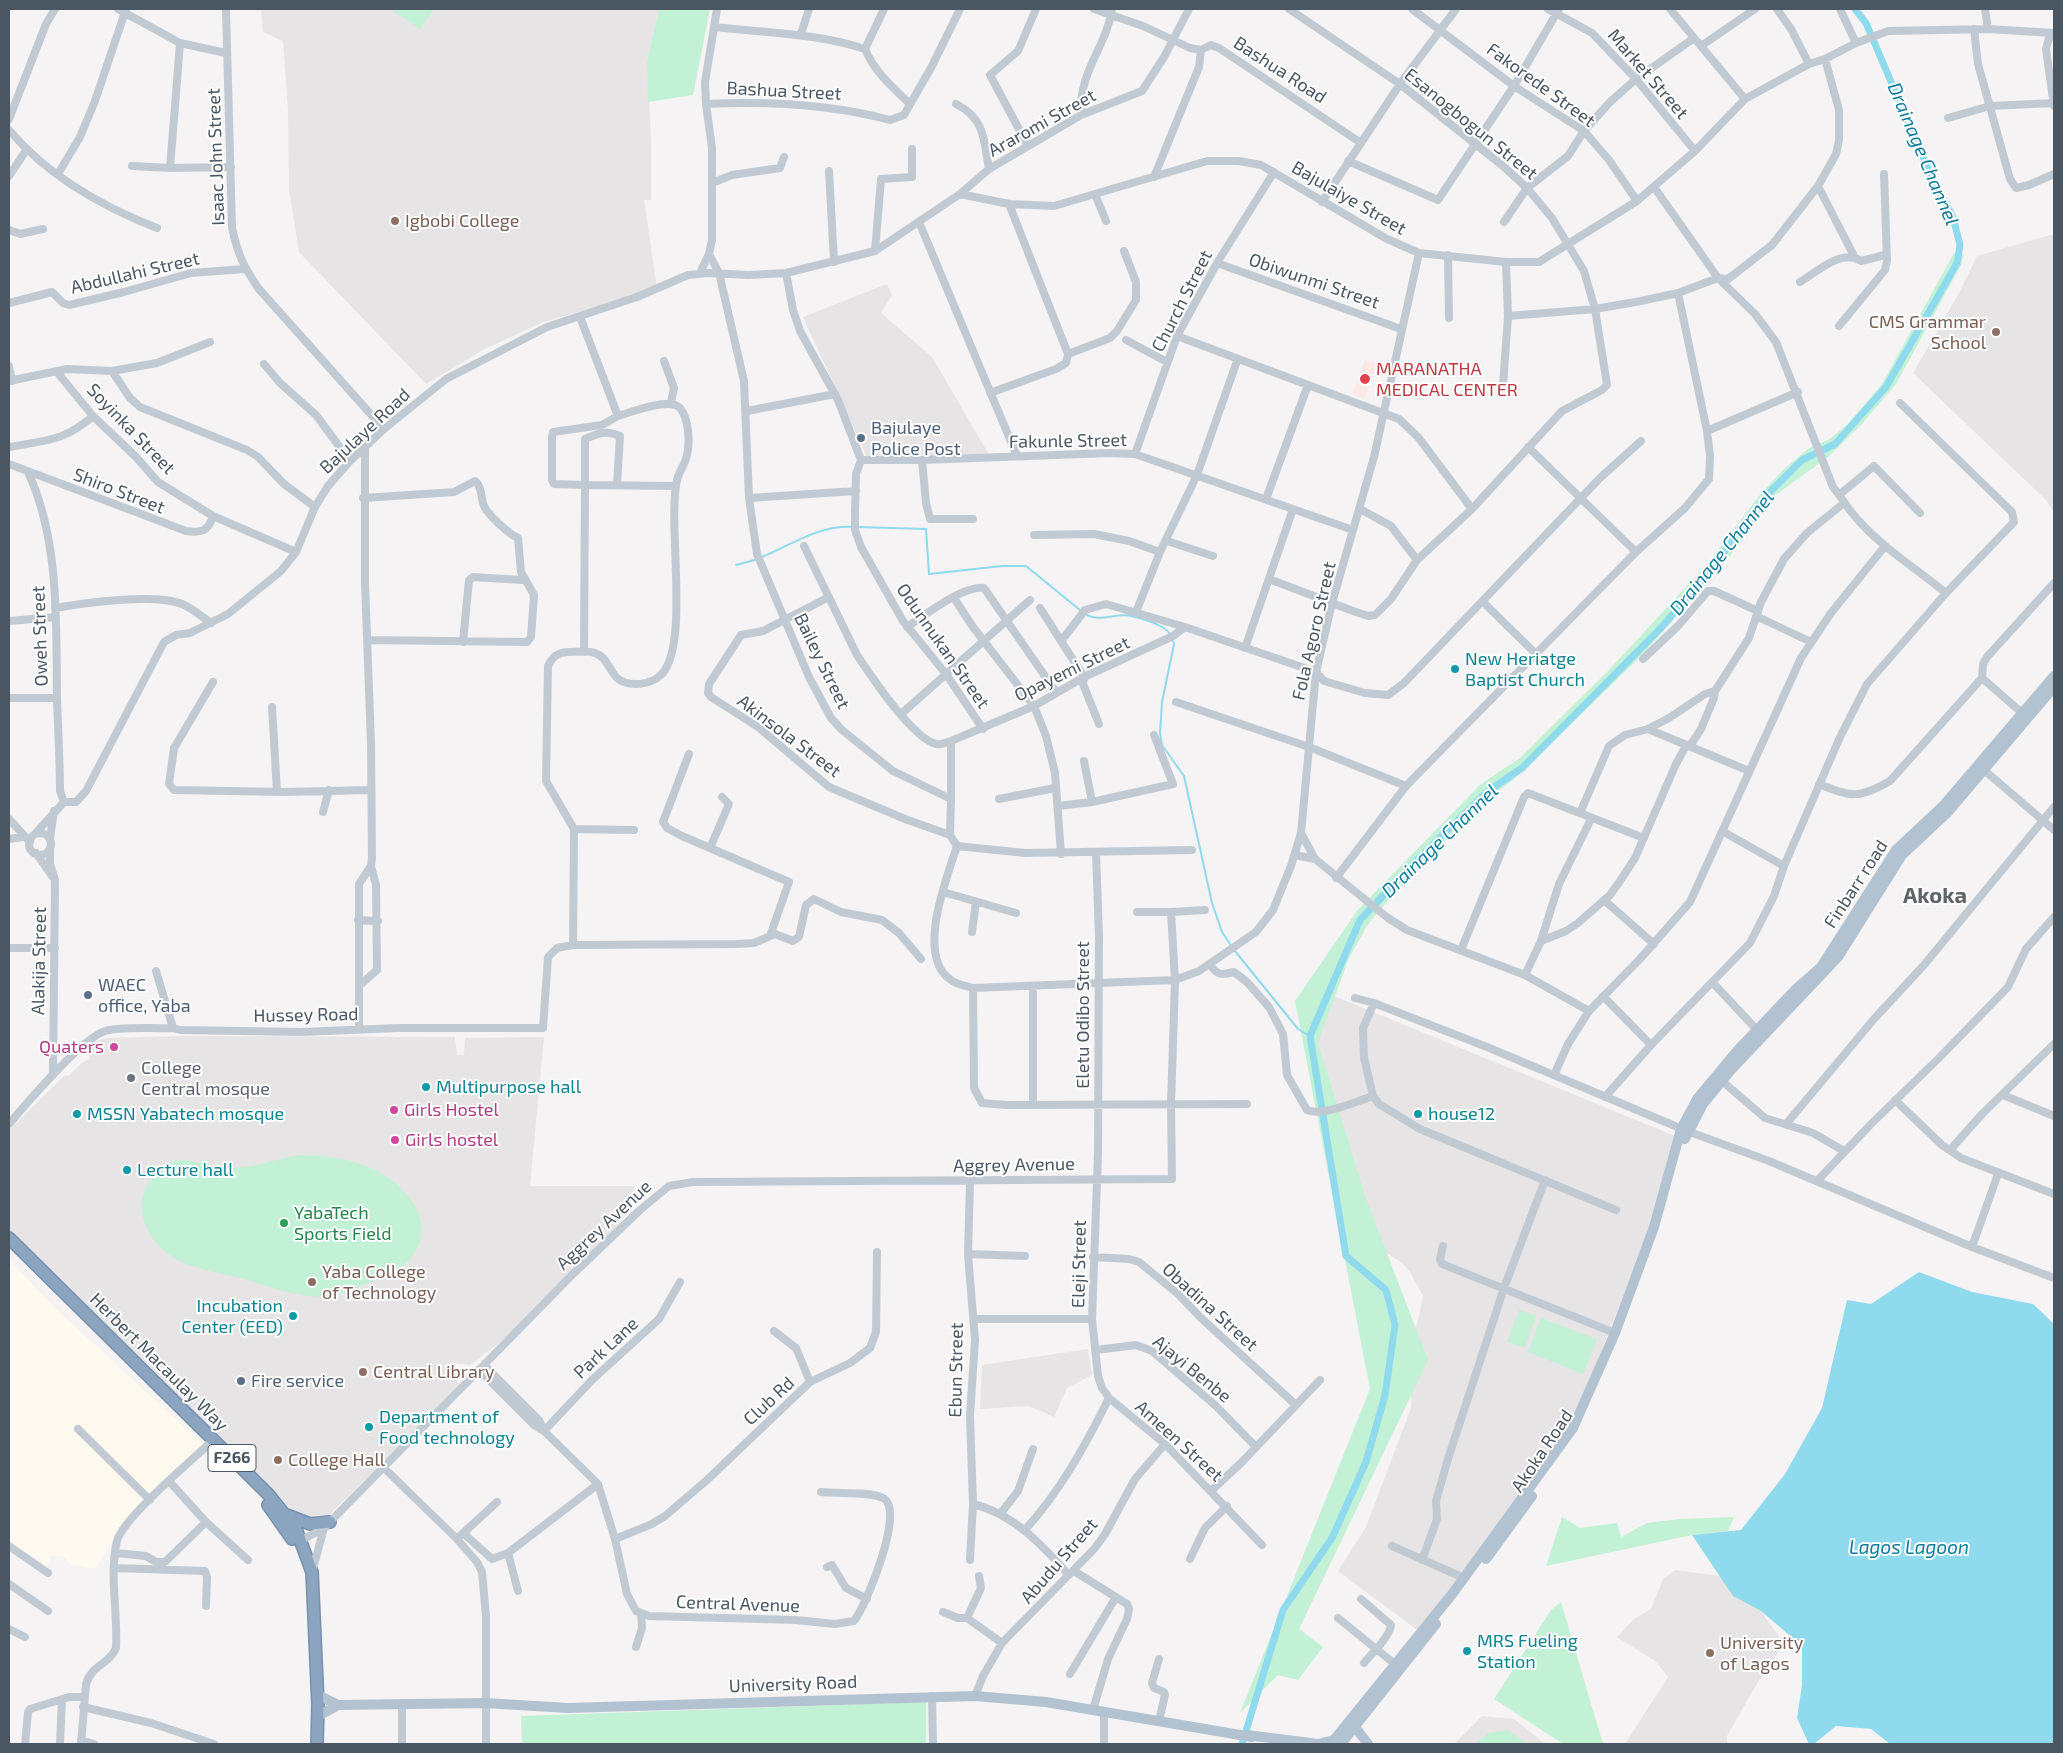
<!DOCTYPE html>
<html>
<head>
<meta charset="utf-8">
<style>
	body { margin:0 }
	#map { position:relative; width:2063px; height:1753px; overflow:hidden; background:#f5f3f3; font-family:"Exo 2",sans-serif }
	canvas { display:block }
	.frame { position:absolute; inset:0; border:10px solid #4a5661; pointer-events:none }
</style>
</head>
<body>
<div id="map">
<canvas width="2063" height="1753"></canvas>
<div class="frame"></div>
</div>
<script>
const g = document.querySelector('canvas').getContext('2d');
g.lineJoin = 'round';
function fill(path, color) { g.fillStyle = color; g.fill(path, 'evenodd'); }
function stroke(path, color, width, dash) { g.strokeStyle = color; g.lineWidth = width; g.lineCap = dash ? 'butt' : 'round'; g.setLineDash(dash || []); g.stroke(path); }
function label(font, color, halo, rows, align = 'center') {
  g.font = font + ' "Exo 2",sans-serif'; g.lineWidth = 4; g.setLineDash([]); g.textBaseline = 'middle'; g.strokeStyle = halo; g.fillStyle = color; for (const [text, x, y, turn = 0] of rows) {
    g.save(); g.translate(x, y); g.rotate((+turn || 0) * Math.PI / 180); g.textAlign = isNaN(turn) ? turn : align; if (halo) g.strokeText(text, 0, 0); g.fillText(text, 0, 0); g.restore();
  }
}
fill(new Path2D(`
	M9 1260 57 1310 205 1446 124 1524 95 1569 70 1565 65 1557 52 1556 44 1573 9 1550Z`), '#fdf9ef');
fill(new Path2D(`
	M261 9H659L647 61 651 140V200H644L657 288 598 307 543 322 485 349 426 384 299 252 289 189 288 109 283 41 263 32Z
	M2054 234V512L2047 501 1913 373 1959 293 1977 256Z
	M887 284 892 295 881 313 932 357 988 453 969 456 867 457 803 317Z
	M1334 996 1675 1136 1649 1231 1572 1425 1420 1632 1338 1571 1366 1527 1411 1408V1351L1423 1296 1410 1272 1402 1263 1376 1246 1314 1039Z
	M180 1036 455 1037 457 1055H464L465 1038 544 1037 530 1186H634L635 1199 615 1231 520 1327 470 1365 454 1363 451 1371 461 1387 321 1523 293 1515 9 1233V1130L64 1076 70 1075 81 1063 90 1059 87 1049 94 1042 107 1038Z
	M1088 1349 1092 1375 1067 1388 1054 1417 1029 1406 980 1409 982 1365Z
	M1675 1570 1720 1576 1733 1596 1761 1611 1784 1644 1756 1685 1727 1736V1744H1625L1668 1677 1655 1661 1617 1637 1634 1619 1651 1609 1663 1579Z
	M1482 1716 1514 1719 1545 1744H1454Z`), '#e6e4e5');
fill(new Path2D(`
	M1365 360 1377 364 1364 399 1352 394Z`), '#fce8e6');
fill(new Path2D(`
	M390 9H434L420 29Z
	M659 9H710L693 95 648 102 647 61Z
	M1954 253 1964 254 1961 265 1896 384 1860 426 1828 457 1774 496 1725 563 1636 661 1513 780 1482 803 1381 908 1367 926 1349 958 1318 1043 1365 1196 1428 1360 1299 1629 1323 1647 1298 1680 1278 1675 1240 1713 1370 1389 1295 1001 1357 911 1380 887 1481 784 1520 758 1609 670 1709 562 1759 496 1782 471 1808 449 1828 440 1847 425 1882 384Z
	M298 1155C326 1156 354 1158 379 1172 410 1189 439 1227 409 1260 400 1270 383 1277 370 1282 354 1288 341 1296 324 1297 292 1297 265 1284 235 1277 205 1270 166 1264 150 1234 142 1220 138 1203 146 1188 173 1139 195 1170 235 1168 257 1167 277 1159 298 1155Z
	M1519 1310 1536 1316 1525 1348 1507 1342Z
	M1541 1318 1597 1339 1583 1374 1528 1352Z
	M1562 1517 1580 1528 1617 1523 1621 1537 1647 1523 1680 1519 1734 1517 1728 1531 1692 1535 1546 1566Z
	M1561 1602 1603 1744H1563L1494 1699 1551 1610Z
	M926 1702V1744H522L521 1716Z
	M1507 1730 1528 1744H1475L1489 1733Z`), '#c3f1d5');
fill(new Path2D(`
	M1919 1272 1972 1292 2033 1304 2054 1324V1744H1890L1871 1729 1836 1726 1814 1744H1809L1797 1718 1802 1685V1646L1761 1611 1733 1596 1692 1535 1741 1530 1785 1474 1822 1408 1847 1300 1871 1304Z`), '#90daee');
stroke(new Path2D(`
	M858 527 926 529 929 574 1002 566H1026L1080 610
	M762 557C793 544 819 525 853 527
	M736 565 758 559
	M1084 613C1098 624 1116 612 1131 616 1141 618 1165 625 1170 634
	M1172 638 1174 644 1162 702 1160 733 1162 745 1184 776 1212 903 1222 932 1232 947
	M1235 951 1298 1029 1310 1036`), '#90daee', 2);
stroke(new Path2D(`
	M1242 1744 1283 1610 1332 1538 1366 1462 1385 1395 1395 1325 1386 1290 1346 1256 1310 1036 1360 920 1414 863 1488 791 1522 768 1660 629 1714 566 1767 495 1802 460 1835 444 1886 387 1957 263 1960 245 1953 217 1932 178 1866 23 1855 9`), '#90daee', 7);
const highway = new Path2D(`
	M9 1238 269 1495 296 1529 312 1572 318 1705 317 1744
	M268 1505 292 1539
	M287 1515 310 1524 330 1522`);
stroke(highway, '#7690ad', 14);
stroke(new Path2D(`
	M118 9 180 43 226 53
	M226 9 232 228C238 255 243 265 258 288L384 429
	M1094 9 1143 26 1190 48 1201 50 1211 45 1219 48 1361 143
	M1412 9 1514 86 1584 131 1609 160 1637 201
	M1548 9 1592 33 1636 79 1695 151
	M1670 9 1745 99
	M1777 9 1791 29 1809 64
	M1840 9 1856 43
	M1985 9 1988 29
	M714 27C765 33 816 33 865 49 874 71 892 87 909 103
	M1974 29 1978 64 2010 179 2016 188 2029 185 2054 174
	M801 34 809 9
	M2054 35 2049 38 2046 49 2054 106
	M1701 46 1755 9
	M865 49 884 9
	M706 104C768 101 830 104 890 120L904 115 932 66 960 9
	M956 104C985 118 984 141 989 169
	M1081 115C1079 69 1106 49 1112 9
	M1948 118 1990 106 2054 103
	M9 119 46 24 55 9
	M9 130C47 175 103 207 157 228
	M1028 146 990 75 1018 51 1036 9
	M1348 161 1438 200 1514 86 1559 9
	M132 166 170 168 231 167
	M170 168 180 43
	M829 171 834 262
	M58 174 80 137 95 101 126 9
	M9 176 27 149
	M1154 177 1199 67 1201 50
	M712 183 732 175 780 168 784 157
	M1818 186 1854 256
	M1654 187 1718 278 1755 314 1776 342 1833 487C1842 498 1849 511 1859 521 1884 549 1917 569 1946 593
	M960 194 989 169 1081 115 1142 91 1164 57 1189 9
	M1095 194 1106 221
	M1322 202 1400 84 1456 9
	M919 222 1017 456
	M1504 222 1527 188 1568 156 1584 131 1610 102 1636 79 1694 38
	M9 230 20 234 43 229
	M875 251 881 179 912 177V149
	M709 254 719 273 744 381 749 498 757 554 809 677 831 718 842 730 893 771 951 799 950 835
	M1448 255 1449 318
	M1506 262 1508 316
	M1217 263 1401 329
	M700 273 709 254 712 240V148L706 104 705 82 717 9
	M786 273 793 310 800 331 838 400 861 460 856 474 855 511V530L861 547 903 621 946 674 983 729
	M1800 282C1817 272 1842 248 1861 261L1885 255
	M9 303 52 292 63 303 69 305 124 292 191 273 244 269
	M1839 326 1885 270 1887 261 1884 174
	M1177 336 1399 419 1418 437 1472 509
	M1126 340 1167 362
	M1068 354 1110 338 1117 331 1136 300V282L1124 251
	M664 361 674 388 671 402
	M264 364 280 383 316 415 350 461
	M9 366 12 381
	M112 371 130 398 140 407 247 450 258 457 284 484 315 507
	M57 372 93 416 136 457 158 482 213 516 296 552
	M9 381 67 369 112 371 157 363 210 342
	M1503 386 1508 316 1595 309 1641 301 1678 293 1718 278 1728 279 1772 245 1818 186 1836 154 1839 140V110L1825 59
	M990 393 1056 369 1066 363 1068 354 1009 204
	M747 411 835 394
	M1707 431 1798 392
	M9 447C46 440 63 442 93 416
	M1528 447 1636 552
	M1135 454 1177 336 1217 263 1274 172
	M861 460H922L1109 453 1135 454 1353 530
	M922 460 926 503 930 519H973
	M9 464 186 531C201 533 208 532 213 516
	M28 472C60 541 56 625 57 699 58 730 60 760 60 791L64 802
	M617 485 620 436C606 430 599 433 585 439V485L676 486
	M1839 495 1874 466 1920 513
	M363 498 454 492 475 481C483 488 480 497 484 506 489 516 509 534 518 538L521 572 534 595 531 637 527 642 368 640
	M749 498 856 491
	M1266 499 1308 385
	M1360 509 1391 526 1417 560
	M1034 535 1094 534 1129 541 1160 552
	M1167 541 1213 556
	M804 546 857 655C871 676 912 738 936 744 941 745 946 743 951 741L1034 706 1084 677 1173 636 1185 627 1316 672 1324 681 1365 693 1388 695 1404 683 1600 478 1641 441
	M1269 579 1353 611 1368 616 1375 615 1391 599 1417 560 1472 509 1562 411 1602 390 1607 385 1595 309 1584 271 1552 218 1527 188 1503 166 1400 84 1289 9
	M829 597 763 631 741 635 709 684 708 693 711 697 758 727 829 787 905 819 950 835 957 846
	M954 598 973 627 1034 706 1046 736 1055 773 1061 854
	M1483 602 1535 653
	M55 608C84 603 155 593 182 604 192 608 202 617 211 623
	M1040 608 1084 677 1083 684 1099 724
	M1136 612 1160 552 1197 475 1237 361
	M1756 616 1811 642
	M9 621 56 617
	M907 627C925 615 963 585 984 588L1056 692
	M1062 640 1085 610 1106 604 1185 627
	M463 642 469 580 473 577 523 580
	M1245 648 1293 509
	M584 652 585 485 554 484 552 480V438L553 432 602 425 618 416
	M1643 659 1678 626 1708 591H1714L1758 611
	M1982 678 2022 713
	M213 682 174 748 169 784 174 790 284 792 371 790
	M9 698H57
	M1176 702 1309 747 1406 786
	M272 707 277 792
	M901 714 1030 600
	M1648 729 1749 771
	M951 741V799
	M689 754 663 822 667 828 682 836 789 882 770 936
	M1984 770 2054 830
	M1819 784C1851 797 1859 799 1890 781L1982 678 1983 664 1987 657 2054 583
	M999 799 1055 788
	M1092 802 1173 784 1154 735
	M1058 806 1092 802 1084 761
	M323 812 329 790
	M1580 813 1609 746 1625 735 1648 729 1669 718 1705 694 1715 691 1749 638 1761 602 1784 559 1807 533 1844 503
	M9 819 30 842
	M574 829 634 830
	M1722 831 1784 866
	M1301 833 1315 859 1388 918 1407 930 1525 975 1589 1011
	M29 844a11 11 0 1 1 22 0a11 11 0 1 1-22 0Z
	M35 834 64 802H76L86 791 164 642 176 635 190 633 228 614 281 571 296 552 315 507 328 486 350 461 384 429 446 379 547 327 637 297 688 275 708 273 749 275 786 273 875 251 960 194 1009 204 1054 206 1207 161H1239L1261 165 1387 239 1419 253 1506 262H1539L1637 201 1695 151 1745 99 1809 64 1825 59 1856 43 1888 31 1988 29 2054 33
	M9 839 23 837
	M50 839 54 811
	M957 846C947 878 915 956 951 980 958 985 966 986 973 988L1175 980 1199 971 1256 932 1273 910 1291 866 1301 833 1316 672 1332 603 1374 457 1419 253
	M957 846 1025 853 1192 850
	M710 848 729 804 722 797
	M50 849V864L55 880 53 1075
	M36 853 52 876
	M1096 853 1099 936 1098 1153 1092 1319 1098 1376 1102 1388 1109 1398 1165 1444 1262 1545
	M1295 855 1315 859
	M1336 878 1406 786 1636 552 1685 508 1709 479 1710 456 1707 431 1678 293
	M943 892 1016 913
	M1604 900 1654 944
	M1137 912H1171
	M358 920 378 921
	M972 932 976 902
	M1541 941 1566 931 1578 923 1610 895 1620 881 1635 858 1676 764 1686 746 1692 743 1701 729 1714 698 1715 691
	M573 945 574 829 546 781 548 666C553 656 557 653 568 652 575 652 587 650 595 653 607 657 609 670 617 678 629 688 651 685 662 674 690 642 667 524 677 480 679 471 686 463 687 455 690 442 689 419 680 408 670 397 631 412 618 416L580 317
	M9 948H55
	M1461 950 1524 797 1528 793 1644 838
	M1210 964C1217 976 1222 975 1234 972L1247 982 1269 1007 1283 1034 1287 1075 1307 1110C1321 1117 1358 1101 1373 1096
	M156 971 173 1028
	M1525 975 1541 941 1559 884 1591 819
	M1713 983 1757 1030
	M360 985 377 970 376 885 371 866
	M973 988 974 1088 982 1103 1007 1105 1247 1104
	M1033 992V1104
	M1603 996 1651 1045
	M1355 998 1374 1003 1487 1047 1687 1131 1769 1161 1972 1247 2054 1278
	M1374 1003 1363 1028 1364 1058 1373 1096 1379 1104 1420 1129 1616 1210
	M359 1029V884L371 866 372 858 371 743 365 583V448
	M1554 1075 1568 1044 1589 1011 1639 960 1690 902 1801 658 1831 613 1885 546
	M1722 1081 1765 1118 1813 1133 1844 1151
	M2003 1095 2054 1116
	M1605 1097 1651 1045 1750 943 1774 896 1784 866 1840 737 1867 684 1946 593 2014 522 2012 512 1900 403
	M1895 1100 1942 1145 1961 1158 2054 1194
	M1787 1123 1874 1019 1924 965 2054 807
	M9 1124C27 1103 81 1039 105 1031 123 1026 153 1029 173 1028L180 1030 301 1032 398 1028H543L548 957 557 948 573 945 737 944 754 943 775 934 793 941 799 937 806 905 814 899 841 912 882 920 899 933 921 959
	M1950 1150 1983 1113 2054 1044
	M1817 1181 1871 1124 1940 1057 2008 987 2026 949 2054 917
	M970 1182 968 1254 975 1340 970 1416 973 1504 970 1560
	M1443 1246 1440 1259 1442 1264 1615 1333
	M1972 1247 1998 1174
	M968 1254 1025 1256
	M1093 1257 1129 1259 1139 1262 1178 1294 1200 1317 1296 1405
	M974 1319H1092
	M774 1331 796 1348 810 1382
	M1096 1350 1136 1345 1152 1351 1216 1406 1256 1447
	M485 1366 539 1420 544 1431
	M480 1371 534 1425 544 1431 598 1484 615 1539 627 1594 636 1611 649 1616 796 1620 835 1624 854 1621C866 1606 906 1509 883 1498 870 1491 837 1494 821 1492
	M78 1429 150 1500
	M544 1431 593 1379 659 1319 680 1282
	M383 1467 457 1539 477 1562 482 1572 486 1616V1744
	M169 1481 206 1522 248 1560
	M1211 1491 1242 1462 1320 1380
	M973 1504C1014 1514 1042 1545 1069 1575
	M1001 1513 1018 1491 1033 1449
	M1025 1530C1061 1490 1085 1446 1109 1398
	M463 1533 492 1559 508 1553
	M460 1536 497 1502
	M615 1539 652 1524 665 1516 707 1480 810 1382 850 1363 870 1348 876 1332 877 1252
	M302 1540 324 1528 573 1274 640 1210 669 1186 693 1182 1172 1179 1171 1105 1175 980 1171 912 1205 910
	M9 1546 48 1573
	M1392 1546 1464 1578
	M116 1553 146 1556 156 1562H165L206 1522
	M1190 1559 1205 1528 1227 1506
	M1422 1560 1437 1519 1436 1501 1448 1459 1504 1288 1545 1180
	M827 1567 832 1565 846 1588 867 1599
	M115 1568 205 1571 207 1577 206 1606
	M1074 1571 1127 1604 1129 1609 1127 1619 1108 1659 1093 1710
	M312 1572 324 1528
	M979 1576 981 1588 967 1618 1002 1643
	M9 1584 48 1611
	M518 1591 508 1553 598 1484
	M1361 1599 1391 1625C1389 1638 1372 1653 1364 1663
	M943 1612 958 1618H967
	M1338 1618 1396 1665
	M9 1629 25 1637
	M636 1647 642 1628 641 1613
	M1070 1674 1116 1597
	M932 1696 933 1744
	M975 1696 983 1676 1002 1643 1095 1548 1105 1534 1135 1479 1165 1444
	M402 1704V1744
	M83 1707 151 1723 214 1744
	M1159 1721 1165 1695 1164 1692 1154 1688 1152 1683 1159 1659
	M81 1740 94 1744
	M25 1744 28 1712 30 1709 69 1697H85
	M60 1744 62 1699
	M81 1744 86 1684C92 1664 109 1665 116 1648 118 1613 109 1575 117 1541 123 1518 190 1462 209 1444
	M1104 1744V1712`), '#c1cad2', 8);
stroke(new Path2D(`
	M1685 1139 1703 1104 1730 1071 1838 957 1902 855 1948 812 2054 687
	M1486 1559 1532 1496
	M318 1695 338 1705
	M318 1716 338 1705 485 1703 568 1708 975 1696 1046 1702 1252 1737
	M1355 1727 1368 1744
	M1247 1735 1318 1744 1334 1740 1453 1593 1573 1428 1615 1333 1654 1227 1681 1129 1697 1099 1737 1051 1796 989 1821 967 1896 850 1943 806 2054 676
	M1341 1744 1436 1624`), '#b3c2d1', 10);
stroke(highway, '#8ba5c1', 11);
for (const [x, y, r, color] of [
	[395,221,5,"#8d6e63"],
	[1996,332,5,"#8d6e63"],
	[1365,379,6,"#e0444e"],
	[861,438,5,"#5c6f8a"],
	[1455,669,5,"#0f9aa8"],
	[88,995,5,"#5c6f8a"],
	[114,1047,5,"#d1479c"],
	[131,1078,5,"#6b7280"],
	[426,1087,5,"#0f9aa8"],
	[394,1110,5,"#d1479c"],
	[77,1114,5,"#0f9aa8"],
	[1418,1114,5,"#0f9aa8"],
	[395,1140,5,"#d1479c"],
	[127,1170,5,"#0f9aa8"],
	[284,1223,5,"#2e9e5b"],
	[312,1282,5,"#8d6e63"],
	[293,1316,5,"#0f9aa8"],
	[363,1372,5,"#8d6e63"],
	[241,1381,5,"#5c6f8a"],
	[369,1427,5,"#0f9aa8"],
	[278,1460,5,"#8d6e63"],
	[1467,1651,5,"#0f9aa8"],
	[1710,1653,5,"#8d6e63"]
]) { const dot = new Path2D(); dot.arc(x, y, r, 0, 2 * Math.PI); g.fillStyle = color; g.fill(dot); stroke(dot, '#fff', 2); }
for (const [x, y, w] of [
	[232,1458,48]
]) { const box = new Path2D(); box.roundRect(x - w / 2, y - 13.5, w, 27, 4); g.fillStyle = '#fff'; g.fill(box); stroke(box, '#4a5661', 1); }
label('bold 16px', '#4a5661', null, [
	["F266",232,1458]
]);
label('18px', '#4a5661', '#fff', [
	["Bashua Road",1280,70,33],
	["Market Street",1648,74,49],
	["Fakorede Street",1541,85,36],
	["Bashua Street",784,91,3],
	["Araromi Street",1042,123,-29],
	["Esanogbogun Street",1471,124,39],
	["Isaac John Street",216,157,-92],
	["Bajulaiye Street",1349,198,30],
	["Abdullahi Street",135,273,-13],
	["Obiwunmi Street",1314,281,19],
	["Church Street",1182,301,-63],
	["Soyinka Street",131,429,46],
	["Bajulaye Road",365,431,-43],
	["Fakunle Street",1068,441,-1],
	["Shiro Street",119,491,21],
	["Fola Agoro Street",1314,631,-77],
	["Oweh Street",40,636,-92],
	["Odunnukan Street",943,646,55],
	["Bailey Street",822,661,64],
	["Opayemi Street",1072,669,-26],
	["Akinsola Street",789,736,37],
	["Finbarr road",1856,884,-57],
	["Alakija Street",39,961,-89],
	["Hussey Road",306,1015,-1],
	["Eletu Odibo Street",1083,1015,-90],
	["Aggrey Avenue",1014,1165,-1],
	["Aggrey Avenue",604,1225,-43],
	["Eleji Street",1079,1264,-89],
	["Obadina Street",1210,1307,42],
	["Park Lane",606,1348,-43],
	["Herbert Macaulay Way",159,1362,45],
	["Ajayi Benbe",1192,1369,39],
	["Ebun Street",956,1370,-89],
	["Club Rd",769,1401,-43],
	["Ameen Street",1179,1441,42],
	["Akoka Road",1542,1451,-56],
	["Abudu Street",1059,1561,-49],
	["Central Avenue",738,1604,2],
	["University Road",793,1684,-2]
]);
label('18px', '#785e54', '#fff', [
	["Igbobi College",405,221],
	["CMS Grammar",1986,322,"right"],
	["School",1986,343,"right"],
	["Yaba College",322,1272],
	["of Technology",322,1293],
	["Central Library",373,1372],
	["College Hall",288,1460],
	["University",1720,1643],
	["of Lagos",1720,1664]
], 'left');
label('18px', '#be3a42', '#fff', [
	["MARANATHA",1376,369],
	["MEDICAL CENTER",1376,390]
], 'left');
label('18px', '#4e5e75', '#fff', [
	["Bajulaye",871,428],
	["Police Post",871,449],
	["WAEC",98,985],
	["office, Yaba",98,1006],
	["Fire service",251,1381]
], 'left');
label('18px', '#0d838f', '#fff', [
	["New Heriatge",1465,659],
	["Baptist Church",1465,680],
	["Multipurpose hall",436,1087],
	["MSSN Yabatech mosque",87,1114],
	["house12",1428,1114],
	["Lecture hall",137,1170],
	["Incubation",283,1306,"right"],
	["Center (EED)",283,1327,"right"],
	["Department of",379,1417],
	["Food technology",379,1438],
	["MRS Fueling",1477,1641],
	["Station",1477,1662]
], 'left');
label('18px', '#b23c85', '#fff', [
	["Quaters",104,1047,"right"],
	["Girls Hostel",404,1110],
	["Girls hostel",405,1140]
], 'left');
label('18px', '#5b616d', '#fff', [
	["College",141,1068],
	["Central mosque",141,1089]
], 'left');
label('18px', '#27864d', '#fff', [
	["YabaTech",294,1213],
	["Sports Field",294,1234]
], 'left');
label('italic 19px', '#0c7c9b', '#fff', [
	["Drainage Channel",1923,154,67],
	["Drainage Channel",1722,553,-51],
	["Drainage Channel",1440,841,-44],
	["Lagos Lagoon",1909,1548]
]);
label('bold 22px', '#5f6368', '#fff', [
	["Akoka",1935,896]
]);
</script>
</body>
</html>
